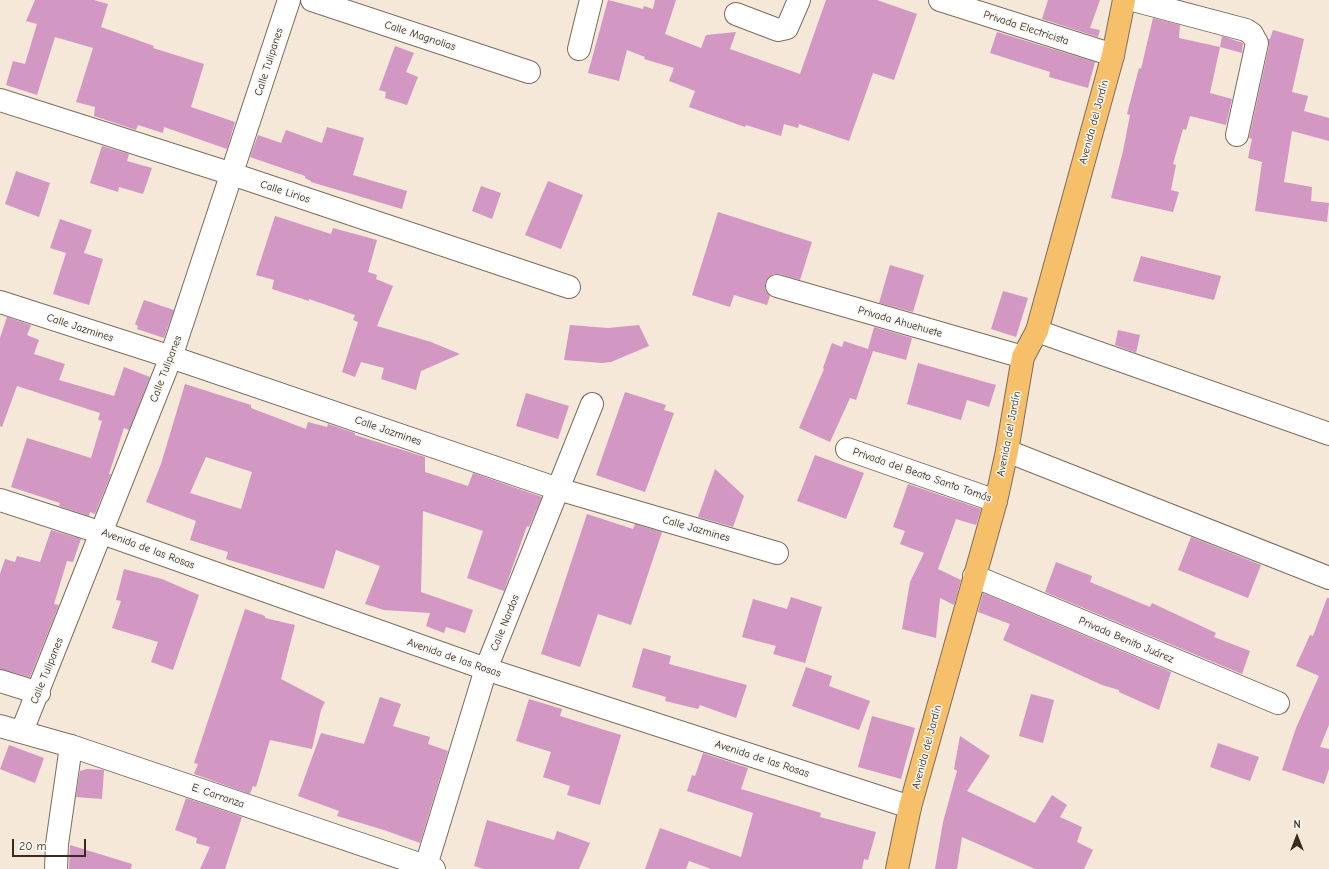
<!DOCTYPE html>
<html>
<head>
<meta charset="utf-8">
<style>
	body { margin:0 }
	#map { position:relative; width:1329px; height:869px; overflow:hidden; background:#f5e8d8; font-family:"Comic Neue",sans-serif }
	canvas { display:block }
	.north { position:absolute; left:1277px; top:817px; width:40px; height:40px; -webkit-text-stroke:3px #f6f6f2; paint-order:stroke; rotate:0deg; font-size:11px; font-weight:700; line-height:16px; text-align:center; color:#3b2a1e }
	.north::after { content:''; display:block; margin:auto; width:14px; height:18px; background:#3b2a1e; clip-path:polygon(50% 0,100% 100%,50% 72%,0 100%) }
	.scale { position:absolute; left:12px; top:839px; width:74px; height:18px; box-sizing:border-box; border:2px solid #3b2a1e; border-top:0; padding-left:5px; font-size:12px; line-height:14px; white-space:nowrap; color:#3b2a1e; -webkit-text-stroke:3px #f6f6f2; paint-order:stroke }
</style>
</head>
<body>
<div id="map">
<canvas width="1329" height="869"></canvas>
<div class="north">N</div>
<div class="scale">20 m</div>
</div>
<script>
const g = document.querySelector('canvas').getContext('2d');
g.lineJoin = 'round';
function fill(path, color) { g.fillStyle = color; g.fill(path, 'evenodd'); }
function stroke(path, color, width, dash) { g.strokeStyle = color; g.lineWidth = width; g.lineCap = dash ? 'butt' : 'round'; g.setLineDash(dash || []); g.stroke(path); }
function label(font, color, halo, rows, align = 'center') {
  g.font = font + ' "Comic Neue",sans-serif'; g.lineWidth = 3; g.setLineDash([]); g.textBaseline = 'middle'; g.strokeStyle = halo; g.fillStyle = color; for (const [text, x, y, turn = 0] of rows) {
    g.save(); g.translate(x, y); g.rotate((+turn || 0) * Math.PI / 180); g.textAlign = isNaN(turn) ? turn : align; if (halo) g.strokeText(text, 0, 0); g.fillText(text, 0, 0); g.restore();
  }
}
fill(new Path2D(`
	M35 0H94L108 4 101 27 154 46 153 48 204 64 191 107 235 122 227 149 164 127 163 133 138 125 136 130 94 116 95 107 76 102 93 48 55 37 37 95 6 85 13 61 25 64 37 24 26 21Z
	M608 0 643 9 644 6 653 9 655 0H676L665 34 701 48 706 35 736 32 730 49 800 74 826 0H877L917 14 894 80 873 73 849 141 799 124 798 128 784 124 781 136 746 125 745 127 689 107 695 91 669 81 674 68 644 59 645 57 627 50 619 81 588 73Z
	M1048 0H1100L1090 28 1100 30 1098 37 1042 19Z
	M1153 18 1180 25 1179 38 1220 47 1210 93 1232 99 1226 125 1190 116 1186 130 1183 129 1173 164 1176 165 1171 190 1179 192 1173 212 1111 198 1123 151 1130 115 1127 114 1139 68 1141 69Z
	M1273 30 1304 39 1292 92 1308 96 1304 111 1329 118V141L1292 131 1284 182 1312 187 1311 201 1329 203 1327 222 1255 211 1262 162 1248 158 1252 139 1249 138 1269 46 1268 39H1270Z
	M997 32 1095 62 1088 88 1049 77 1050 72 990 53Z
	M1222 36 1243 43 1242 53 1220 47Z
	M395 46 414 53 406 72 418 77 407 105 385 98 386 92 379 90Z
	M327 127 364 138 353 175 407 191 402 209 311 182V181L305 178V176L250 157 258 135 281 143 286 130 322 143Z
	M102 146 129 154 127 161 152 168 143 194 119 187 118 192 90 183Z
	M16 171 50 183 39 217 5 204Z
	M548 181 583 195 561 249 525 235Z
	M481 186 501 193 492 219 472 211Z
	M718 212 812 242 800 280 780 274H774L769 277 765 283V289L770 296 767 305 734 295 730 307 692 295Z
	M275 216 331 234 333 228 377 240 368 272 377 275 376 279 393 286 377 326 431 342 460 354 421 371 416 390 381 379 384 368 361 362 355 377 342 372 358 322 353 320 355 315 309 299V301L272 289 274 280 256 275Z
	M60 219 92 230 84 253 103 259 89 305 53 294 66 253 50 248Z
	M1141 256 1221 276 1214 300 1133 281Z
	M890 265 924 275 913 312 879 303Z
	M1003 291 1028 298 1016 337 991 329Z
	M144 300 174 310 164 338 137 329 138 326 135 324Z
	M7 317 31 325 27 335 39 340 34 354 65 364 59 380 114 396 124 367 150 377 129 430 124 428 109 474H111L95 514 90 512 89 516 59 506 60 503 11 487 27 438 91 458 102 421 98 420 100 413 17 386 2 427 0 426V338Z
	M570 325 608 328 639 325 649 346 611 362 602 363 564 360Z
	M874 327 912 338 906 360 873 351 856 400 850 398 830 442 799 428 824 369 823 368 832 343 842 347 844 341 868 349Z
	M1118 330 1140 335 1136 353 1115 345Z
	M918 363 996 385 989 407 967 400 961 420 907 404Z
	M185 384 251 405V408L306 429 308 422 327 427 328 424 355 433V435L425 457V472L468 486 473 473 542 497 529 527 527 526 504 591 467 578 483 531 423 511 421 592 473 610 465 633 446 627 444 633 426 626 430 613 384 610 365 604 380 566 336 550 324 589 226 559 228 552 190 540 196 521 146 502 161 464ZM206 457 252 472 241 509 190 493Z
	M625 392 666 405 664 410 674 413 645 492 596 475Z
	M526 393 569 406 558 439 516 426Z
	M815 455 864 473 846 519 797 501Z
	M715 469 744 496 733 527 698 517Z
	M908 484 981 509 976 525 956 519 938 569 961 580 954 605 940 598 936 638 902 629 910 582 924 553 900 544 905 531 893 527Z
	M587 514 633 529 635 524 662 532 631 625 598 614 580 667 541 654Z
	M51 530 81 539 73 562 67 561 54 604 59 605 30 677 0 669V574L5 559 15 562 17 556 40 562Z
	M1191 537 1261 565 1248 598 1178 570Z
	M1056 562 1092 576 1090 582 1150 607 1152 603 1216 633 1214 637 1250 651 1242 674 1045 592Z
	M124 569 162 579 199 595 173 670 151 662 158 642 112 628 121 601 116 600Z
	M983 593 1171 672 1159 710 1119 692V690L1102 685 1003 640 1010 624 978 612Z
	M791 597 822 607 805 663 773 654 776 646 742 637 753 599 787 609Z
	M1327 598H1329V725L1320 747 1329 749V769L1324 784 1282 770 1296 728 1319 676 1296 666 1310 635 1313 636Z
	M245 609 265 616V618L295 625 281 679 325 702 321 710 312 749 270 740 256 787 253 786 250 794 194 774 198 764 194 763Z
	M643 648 671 656 669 664 747 685 736 718 700 705 698 709 665 701 666 697 632 687Z
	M806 667 832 676 829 686 870 701 859 730 792 706Z
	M1031 694 1054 700 1043 743 1019 736Z
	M380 697 401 704 393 726 430 737 428 744 448 751 420 843 384 830 337 816 339 811 298 796 321 733 364 744Z
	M529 699 562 709 560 716 621 735 600 805 567 795 570 786 543 777 551 752 516 741Z
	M872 716 915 728 901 779 858 767Z
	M960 736 990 756 967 791 1035 823 1052 795 1067 805 1060 817 1082 827 1077 842 1093 850 1084 869H1035L962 837 957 869H935L943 822 957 771 954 769Z
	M1218 743 1259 757 1250 781 1210 767Z
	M9 745 44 758 35 783 0 769Z
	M703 753 748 768 741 789 821 813 820 817 876 832 868 860 864 859 862 869H711L689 861 686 869H645L660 828 741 857 753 813 687 791 692 775 695 776Z
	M87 769 104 770 102 799 76 797 80 771Z
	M186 798 242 817 225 869H200L210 847 196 843 197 838 175 830Z
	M487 820 554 840 557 831 590 843 579 869H484L474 866Z
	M70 845 132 864 131 869H69Z`), '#d297c2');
const minor = new Path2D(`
	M312 0 529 72
	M940 0 1113 55
	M1133 0 1246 30 1252 34 1257 43 1237 135
	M736 14 778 30 787 28 799 0
	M579 49 591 0
	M0 100 232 174 569 287
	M777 286 1023 357
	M0 302 171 357 558 489 777 553
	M1037 331 1329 434
	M847 449 996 501
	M1007 451 1329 578
	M0 500 102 533 486 669 910 807
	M974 576 1278 703
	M0 681 39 693
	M0 726 71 746 434 869
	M22 731 171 357 289 0
	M56 869 57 844 71 746
	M425 869 486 669 592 404`);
const major = new Path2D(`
	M897 869 910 807 996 501 1007 451 1023 357 1037 331 1113 55 1124 0`);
stroke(minor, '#7c6c5f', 24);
stroke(major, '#7c6c5f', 24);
stroke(minor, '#fff', 22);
stroke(major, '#f6c06b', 22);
label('11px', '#3b2a1e', '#f6f6f2', [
	["Privada Electricista",1026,28,18],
	["Calle Magnolias",420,36,18],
	["Calle Tulipanes",269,62,-72],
	["Avenida del Jardín",1094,122,-75],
	["Calle Lirios",285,192,18],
	["Privada Ahuehuete",900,322,16],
	["Calle Jazmines",80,328,18],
	["Calle Tulipanes",166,369,-69],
	["Calle Jazmines",388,431,19],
	["Avenida del Jardín",1009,434,-79],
	["Privada del Beato Santo Tomás",922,475,19],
	["Calle Jazmines",696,529,16],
	["Avenida de las Rosas",148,549,20],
	["Calle Nardos",505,623,-68],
	["Privada Benito Juárez",1126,640,23],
	["Avenida de las Rosas",454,658,19],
	["Calle Tulipanes",47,671,-68],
	["Avenida del Jardín",927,747,-75],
	["Avenida de las Rosas",762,759,18],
	["E. Carranza",218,796,19]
]);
</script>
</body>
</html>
